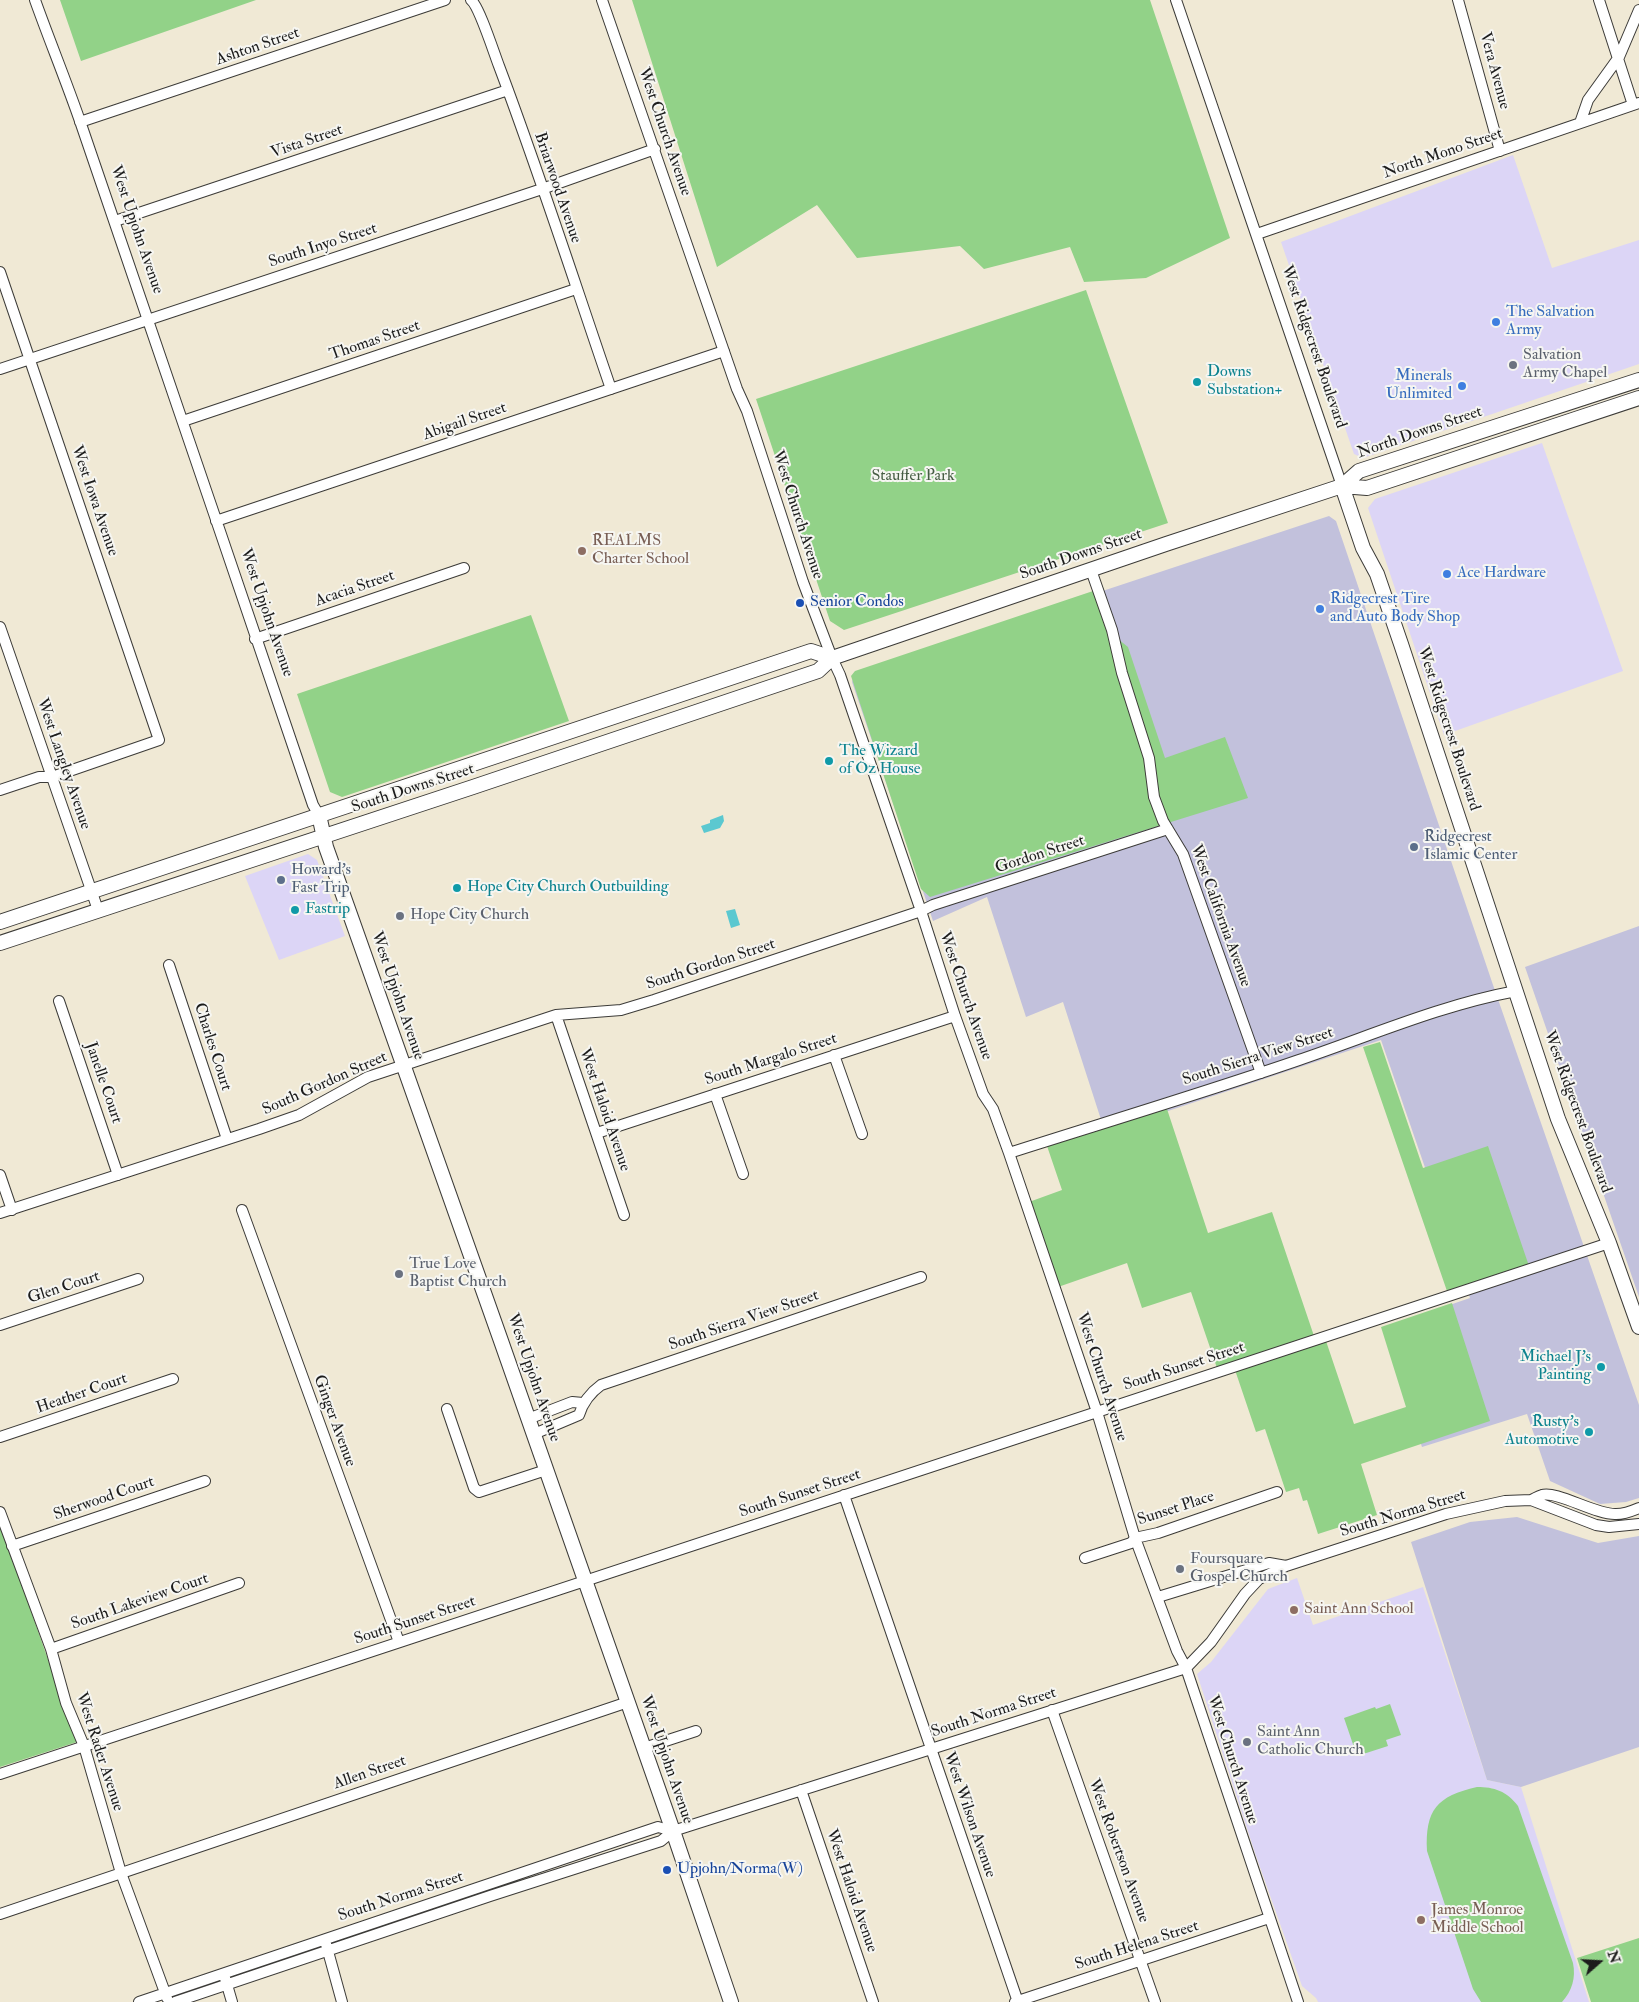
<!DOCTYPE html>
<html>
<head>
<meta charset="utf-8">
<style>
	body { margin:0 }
	#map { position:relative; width:1639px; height:2002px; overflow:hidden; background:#f0e9d5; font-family:"IM FELL Double Pica",serif }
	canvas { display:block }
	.north { position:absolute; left:1574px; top:1937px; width:50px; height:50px; -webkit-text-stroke:4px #f6f6f2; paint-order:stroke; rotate:71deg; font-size:14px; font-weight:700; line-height:20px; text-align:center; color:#1c1c1c }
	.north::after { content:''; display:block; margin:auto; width:18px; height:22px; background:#1c1c1c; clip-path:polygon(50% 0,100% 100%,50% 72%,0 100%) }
</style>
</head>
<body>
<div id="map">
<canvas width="1639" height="2002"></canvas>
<div class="north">N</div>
</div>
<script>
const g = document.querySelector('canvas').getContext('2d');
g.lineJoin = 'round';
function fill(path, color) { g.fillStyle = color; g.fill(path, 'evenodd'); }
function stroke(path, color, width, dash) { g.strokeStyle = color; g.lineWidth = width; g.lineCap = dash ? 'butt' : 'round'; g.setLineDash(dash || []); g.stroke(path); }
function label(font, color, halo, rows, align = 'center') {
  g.font = font + ' "IM FELL Double Pica",serif'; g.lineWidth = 4; g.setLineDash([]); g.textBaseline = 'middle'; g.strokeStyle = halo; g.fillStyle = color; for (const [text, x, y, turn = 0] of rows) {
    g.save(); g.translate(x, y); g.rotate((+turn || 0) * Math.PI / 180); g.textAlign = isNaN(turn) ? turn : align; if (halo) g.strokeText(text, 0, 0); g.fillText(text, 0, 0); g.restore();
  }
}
fill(new Path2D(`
	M1513 155 1552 268 1639 240V364L1363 458 1354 454 1281 242Z
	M1542 443 1623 671 1444 735 1368 508 1375 499Z
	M308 854 317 860 345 936 279 960 245 876Z
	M1297 1578 1313 1625 1423 1587 1487 1780 1521 1787 1589 2002H1318L1316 1998 1302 1986 1255 1853 1197 1674 1211 1662 1268 1589Z`), '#dcd5f6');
fill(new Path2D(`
	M1329 516 1336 521 1492 982 1639 1405V1498L1626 1502 1600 1504 1550 1481 1527 1414 1422 1447 1382 1328 1470 1298 1381 1040 1105 1132 1063 1002 1026 1017 987 897 933 921 852 682 855 673Z
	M1639 926V1297L1525 967Z
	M1517 1517 1598 1543 1639 1536V1747L1521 1787 1487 1780 1411 1542 1470 1522Z`), '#c2c1dc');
fill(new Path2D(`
	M60 0H256L81 61Z
	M632 0H1150L1230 238 1146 278 1084 282 1070 247 984 269 960 246 857 258 817 205 717 267Z
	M1086 290 1168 523 844 630 830 621 756 399Z
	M1093 591 1118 639 1128 647 1165 758 1225 737 1248 798 930 897 921 889 851 676 855 671Z
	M531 615 569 721 342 797 330 792 297 694Z
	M1380 1042 1423 1168 1488 1146 1529 1266 1448 1294 1363 1047Z
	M1166 1106 1208 1233 1272 1212 1314 1336 1217 1368 1191 1292 1142 1308 1127 1263 1058 1287 1029 1202 1062 1190 1047 1146Z
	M1452 1303 1490 1421 1361 1464 1377 1515 1318 1534 1307 1500 1303 1501 1299 1488 1286 1492 1265 1429 1256 1432 1235 1370 1326 1341 1354 1424 1406 1407 1381 1327Z
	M0 1523 77 1742 0 1767Z
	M1390 1704 1401 1735 1386 1740 1388 1746 1357 1756 1344 1718 1375 1707 1376 1709Z
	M1477 1787C1494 1787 1507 1791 1518 1806L1573 1963C1576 1978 1572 1991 1562 2002H1481L1473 1989 1427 1851C1425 1810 1437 1796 1477 1787Z
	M1639 1938V2002H1591L1577 1958Z`), '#92d288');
fill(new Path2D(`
	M723 815 724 821 720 828 704 833 701 826 710 823V820Z
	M735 909 740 925 731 928 726 911Z`), '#5bc8d0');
const minor = new Path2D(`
	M35 0C50 42 67 83 81 124 160 351 235 578 313 805L319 815
	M471 0C479 6 494 53 499 66 539 172 574 281 611 389
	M602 0 737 389 747 411 803 582 832 658 840 675 921 911 955 1016 983 1094 993 1109 1009 1153 1097 1412 1135 1538 1177 1651 1186 1668 1298 2002
	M1176 0 1342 486
	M1458 0 1500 151
	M1599 0 1633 105
	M80 122 445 0
	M1580 123 1588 100 1619 57 1639 10
	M115 221 508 90
	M1257 234 1639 103
	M0 272 159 740 52 777H39L0 790
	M0 369 542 189 655 149
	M183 421 576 289
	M216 521 724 351
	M1091 570 1112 630 1122 673 1149 758 1154 797 1163 821 1183 854 1261 1073
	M0 627 98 910
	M255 639 464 568
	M169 965 227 1139
	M59 1001 118 1175
	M556 1015 624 1215
	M834 1055 862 1134
	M715 1094 743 1174
	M597 1133 955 1016
	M1009 1153C1106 1122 1203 1093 1299 1060 1370 1036 1441 1005 1516 991
	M0 1175 12 1210
	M242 1210 399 1642
	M0 1213 259 1129 299 1115 368 1077 556 1015 621 1010 654 1000 921 911 933 905 1168 829
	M0 1325 138 1279
	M447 1409 474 1488 479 1492 546 1470
	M528 1419 572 1402 583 1403
	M534 1434 579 1415C583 1402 590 1393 601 1385L921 1277
	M0 1437 173 1379
	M844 1495 1018 2002
	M1531 1500C1534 1499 1538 1496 1542 1495 1556 1490 1596 1515 1616 1514 1624 1514 1632 1511 1639 1508
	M0 1512 51 1649 66 1703 84 1746 121 1873 167 1998
	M12 1546 205 1481
	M1085 1558 1131 1543 1135 1538 1158 1533 1277 1492
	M1158 1597 1269 1563 1286 1566
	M51 1649 239 1583
	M1052 1710 1155 2002
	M644 1748 696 1731
	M0 1774 1609 1243
	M801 1790 873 2002
	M0 1914 628 1702
	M326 1944 342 2002
	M225 1978 232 2002
	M139 2002 658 1827 673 1831
	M175 2002 490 1896 661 1841 673 1831 1186 1668 1211 1642 1245 1594 1259 1579 1286 1566 1446 1514 1505 1501 1531 1500 1596 1525 1609 1527 1639 1524
	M1015 2002 1269 1918`);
const major = new Path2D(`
	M1342 486 1363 548 1377 574 1401 644 1558 1119 1609 1243 1639 1327
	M1342 486 1359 471 1639 380
	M319 815 326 847 352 920 500 1338 673 1831 731 2002
	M0 922 811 651 832 658
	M0 943 473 787 818 671 832 658 1166 544 1342 486 1367 488 1639 398`);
stroke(minor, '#3c3b38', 12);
stroke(major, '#3c3b38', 16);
stroke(minor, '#fff', 10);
stroke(major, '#fff', 14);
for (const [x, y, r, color] of [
	[1496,322,5,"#3f7fe0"],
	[1513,365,5,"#6b7280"],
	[1197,382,5,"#0f9aa8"],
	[1462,386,5,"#3f7fe0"],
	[582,551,5,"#8d6e63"],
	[1447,574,5,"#3f7fe0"],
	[800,603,5,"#1a4fb4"],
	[1320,609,5,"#3f7fe0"],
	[829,761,5,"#0f9aa8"],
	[1414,847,5,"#5c6f8a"],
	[281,880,5,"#5c6f8a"],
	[457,888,5,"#0f9aa8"],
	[295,910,5,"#0f9aa8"],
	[400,916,5,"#6b7280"],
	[399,1274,5,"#6b7280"],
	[1601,1367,5,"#0f9aa8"],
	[1589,1432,5,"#0f9aa8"],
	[1180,1569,5,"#6b7280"],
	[1294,1610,5,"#8d6e63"],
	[1247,1742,5,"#6b7280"],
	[667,1870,5,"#1a4fb4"],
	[1421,1920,5,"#8d6e63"]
]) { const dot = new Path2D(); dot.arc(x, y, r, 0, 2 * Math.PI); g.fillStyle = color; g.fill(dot); stroke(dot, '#f6f6f2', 2); }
label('16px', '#1c1c1c', '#f6f6f2', [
	["Ashton Street",258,47,-19],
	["Vera Avenue",1494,71,75],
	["West Church Avenue",664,132,71],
	["Vista Street",307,142,-19],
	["North Mono Street",1443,154,-19],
	["Briarwood Avenue",557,188,71],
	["West Upjohn Avenue",136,230,71],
	["South Inyo Street",323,246,-18],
	["Thomas Street",375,341,-19],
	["West Ridgecrest Boulevard",1313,347,71],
	["Abigail Street",465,422,-19],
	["North Downs Street",1420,433,-19],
	["West Iowa Avenue",94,501,71],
	["West Church Avenue",797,515,72],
	["South Downs Street",1081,555,-19],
	["Acacia Street",355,589,-19],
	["West Upjohn Avenue",266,613,71],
	["West Ridgecrest Boulevard",1448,729,72],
	["West Langley Avenue",63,764,71],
	["South Downs Street",413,789,-18],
	["Gordon Street",1040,855,-18],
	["West California Avenue",1220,916,70],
	["South Gordon Street",711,965,-18],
	["West Upjohn Avenue",397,996,71],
	["West Church Avenue",965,996,71],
	["Charles Court",212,1047,72],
	["South Sierra View Street",1258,1057,-18],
	["South Margalo Street",771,1060,-18],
	["Janelle Court",103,1083,71],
	["South Gordon Street",325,1084,-24],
	["West Haloid Avenue",604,1110,71],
	["West Ridgecrest Boulevard",1577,1112,70],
	["Glen Court",64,1288,-18],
	["South Sierra View Street",744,1321,-19],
	["South Sunset Street",1184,1367,-18],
	["West Church Avenue",1101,1377,72],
	["West Upjohn Avenue",533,1378,71],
	["Heather Court",82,1394,-19],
	["Ginger Avenue",334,1421,70],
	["South Sunset Street",800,1494,-18],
	["Sherwood Court",104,1499,-19],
	["Sunset Place",1176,1509,-18],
	["South Norma Street",1403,1514,-17],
	["South Lakeview Court",140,1602,-19],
	["South Sunset Street",415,1621,-18],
	["South Norma Street",994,1713,-18],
	["West Rader Avenue",99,1752,72],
	["West Upjohn Avenue",666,1760,71],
	["West Church Avenue",1232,1760,72],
	["Allen Street",370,1773,-19],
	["West Wilson Avenue",969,1815,71],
	["West Robertson Avenue",1118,1851,70],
	["West Haloid Avenue",851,1891,71],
	["South Norma Street",401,1897,-18],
	["South Helena Street",1137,1946,-18]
]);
label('16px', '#366cbe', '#f6f6f2', [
	["The Salvation",1506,313],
	["Army",1506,331],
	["Minerals",1452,377,"right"],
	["Unlimited",1452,395,"right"],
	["Ace Hardware",1457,574],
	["Ridgecrest Tire",1330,600],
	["and Auto Body Shop",1330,618]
], 'left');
label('16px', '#5b616d', '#f6f6f2', [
	["Salvation",1523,356],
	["Army Chapel",1523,374],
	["Hope City Church",410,916],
	["True Love",409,1265],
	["Baptist Church",409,1283],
	["Foursquare",1190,1560],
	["Gospel Church",1190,1578],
	["Saint Ann",1257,1733],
	["Catholic Church",1257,1751]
], 'left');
label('16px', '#0d838f', '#f6f6f2', [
	["Downs",1207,373],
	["Substation+",1207,391],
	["The Wizard",839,752],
	["of Oz House",839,770],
	["Hope City Church Outbuilding",467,888],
	["Fastrip",305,910],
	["Michael J's",1591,1358,"right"],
	["Painting",1591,1376,"right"],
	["Rusty's",1579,1423,"right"],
	["Automotive",1579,1441,"right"]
], 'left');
label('16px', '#455c42', '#f6f6f2', [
	["Stauffer Park",913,477]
]);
label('16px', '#785e54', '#f6f6f2', [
	["REALMS",592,542],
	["Charter School",592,560],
	["Saint Ann School",1304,1610],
	["James Monroe",1431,1911],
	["Middle School",1431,1929]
], 'left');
label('16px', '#164399', '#f6f6f2', [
	["Senior Condos",810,603],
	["Upjohn/Norma(W)",677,1870]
], 'left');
label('16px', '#4e5e75', '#f6f6f2', [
	["Ridgecrest",1424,838],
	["Islamic Center",1424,856],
	["Howard's",291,871],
	["Fast Trip",291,889]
], 'left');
</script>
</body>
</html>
